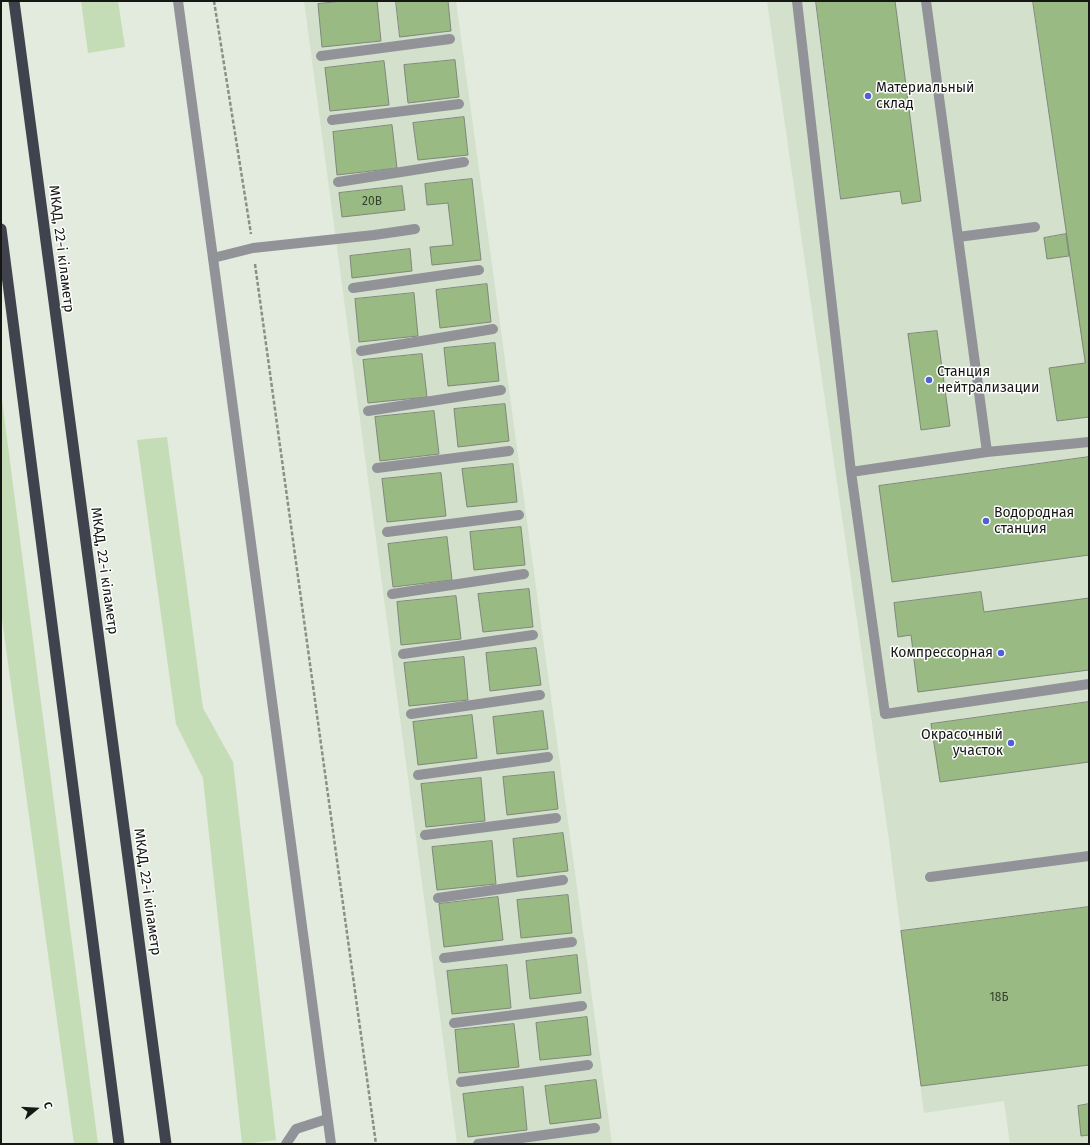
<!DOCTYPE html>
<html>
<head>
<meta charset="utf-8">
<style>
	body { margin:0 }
	#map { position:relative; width:1090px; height:1145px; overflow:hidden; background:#e2ebdd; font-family:"Fira Sans",sans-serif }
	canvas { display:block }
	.frame { position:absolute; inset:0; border:2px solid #141712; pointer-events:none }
	.north { position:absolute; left:16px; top:1089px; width:40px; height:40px; -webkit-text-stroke:3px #fff; paint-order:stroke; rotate:72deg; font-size:11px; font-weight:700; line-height:16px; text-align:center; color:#141712 }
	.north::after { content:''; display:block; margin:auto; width:14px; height:18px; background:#141712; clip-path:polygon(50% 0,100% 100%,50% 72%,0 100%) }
</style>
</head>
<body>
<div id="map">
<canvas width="1090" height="1145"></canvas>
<div class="frame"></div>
<div class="north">С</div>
</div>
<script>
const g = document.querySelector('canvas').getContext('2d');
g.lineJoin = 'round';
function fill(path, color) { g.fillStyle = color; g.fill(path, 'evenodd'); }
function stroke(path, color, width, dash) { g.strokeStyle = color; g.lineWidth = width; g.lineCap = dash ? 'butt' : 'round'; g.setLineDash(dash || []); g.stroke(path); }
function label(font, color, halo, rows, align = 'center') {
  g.font = font + ' "Fira Sans",sans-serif'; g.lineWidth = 3; g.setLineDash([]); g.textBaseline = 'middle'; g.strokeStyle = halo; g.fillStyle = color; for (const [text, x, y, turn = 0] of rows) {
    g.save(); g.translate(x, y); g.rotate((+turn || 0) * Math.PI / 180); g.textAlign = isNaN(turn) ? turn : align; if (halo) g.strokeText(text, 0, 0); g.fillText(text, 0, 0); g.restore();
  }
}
fill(new Path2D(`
	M304 1H456L612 1144H457Z
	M767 1H1089V1144H1010L1004 1101 924 1113 889 840Z`), '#d3e0cb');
fill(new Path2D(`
	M81 1H118L125 47 88 53Z
	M1 392 98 1144H74L1 612Z
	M167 437 203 708 233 762 276 1140 245 1144H242L203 778 176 724 137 440Z`), '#c5ddb6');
const building = new Path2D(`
	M343 1H377L381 41 322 47 318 4Z
	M396 1H448L451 31 400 37Z
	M816 1H895L921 201 902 204 900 191 841 199Z
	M1033 1H1089V417L1057 421 1049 368 1085 363Z
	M455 60 459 97 408 103 404 65Z
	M384 61 389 105 330 111 325 68Z
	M464 117 468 155 418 160 413 123Z
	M392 125 397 168 337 175 333 132Z
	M472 179 481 260 432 265 430 247 453 245 448 203 427 205 425 184Z
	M402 186 405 210 342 217 339 193Z
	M1066 234 1069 256 1047 259 1044 238Z
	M410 249 412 271 352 278 350 256Z
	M487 284 491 322 440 328 436 290Z
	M414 293 418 336 359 342 355 299Z
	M937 331 950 426 921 430 908 334Z
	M495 343 499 381 448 386 444 348Z
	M422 354 427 397 368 403 363 360Z
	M505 404 509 441 458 447 454 409Z
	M434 411 439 454 380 461 375 417Z
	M1089 457V555L892 582 879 486Z
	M513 464 517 502 467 507 462 469Z
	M441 473 446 516 387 522 382 479Z
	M521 527 525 565 474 570 470 532Z
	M447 537 452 580 393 587 388 544Z
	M529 589 533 627 483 632 478 594Z
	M981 592 984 612 1089 598V670L918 692 911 635 898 637 894 603Z
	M456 596 461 639 401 645 397 602Z
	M536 648 541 685 490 691 486 653Z
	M464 657 468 700 409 706 404 663Z
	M1089 702V762L940 782 931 724Z
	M543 711 548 749 497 754 493 717Z
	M472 715 477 758 418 765 413 722Z
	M554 772 558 809 507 815 503 777Z
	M481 778 485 821 426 827 421 784Z
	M563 833 568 871 517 877 513 839Z
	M492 841 496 884 437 890 432 847Z
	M568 895 572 933 521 938 517 900Z
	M498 897 503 940 444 947 439 904Z
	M1089 907V1065L921 1086 901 931Z
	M577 955 581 993 530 999 526 961Z
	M507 965 511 1008 452 1014 447 971Z
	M587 1017 591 1055 540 1060 536 1023Z
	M514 1024 519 1067 459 1073 455 1030Z
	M596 1080 601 1118 550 1124 545 1086Z
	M523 1087 527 1130 468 1137 463 1094Z
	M1089 1104V1135L1081 1136 1078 1106Z`);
fill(building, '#99ba82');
stroke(building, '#80887c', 1);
stroke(new Path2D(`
	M214 1 251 234
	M255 264 376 1144`), '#8a9086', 2.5, [4, 2]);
stroke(new Path2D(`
	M797 1 851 472 885 714 1089 684
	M321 56 450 39
	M332 120 459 104
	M338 182 464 162
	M958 237 1035 227
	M213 258 253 248 374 235 415 229
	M353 288 479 270
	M361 351 493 329
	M368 411 501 390
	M987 452 1089 442
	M377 468 509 451
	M851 472 987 452 926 1
	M387 532 519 515
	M392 594 524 574
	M403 654 533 635
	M411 714 540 695
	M418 775 548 757
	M425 835 556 818
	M930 877 1089 856
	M438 898 563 880
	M444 958 572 942
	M454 1023 582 1006
	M461 1082 588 1065
	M286 1144 296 1129 327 1119
	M478 1144 595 1128`), '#919399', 10);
stroke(new Path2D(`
	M178 1 213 258 331 1144`), '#919399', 10);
stroke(new Path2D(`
	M14 1 166 1144
	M1 229 119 1144`), '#40424e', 11);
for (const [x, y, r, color] of [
	[868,96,4,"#505fd5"],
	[929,380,4,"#505fd5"],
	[986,521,4,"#505fd5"],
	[1001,653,4,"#505fd5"],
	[1011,743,4,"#505fd5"]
]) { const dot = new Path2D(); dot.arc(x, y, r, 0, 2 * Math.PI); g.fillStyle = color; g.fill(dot); stroke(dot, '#fff', 1.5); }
label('12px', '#35402e', null, [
	["20В",372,202],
	["18Б",999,998]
]);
label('14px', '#141712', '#fff', [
	["Материальный",876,88],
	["склад",876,104],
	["Станция",937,372],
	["нейтрализации",937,388],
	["Водородная",994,513],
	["станция",994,529],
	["Компрессорная",993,653,"right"],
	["Окрасочный",1003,735,"right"],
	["участок",1003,751,"right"]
], 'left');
label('14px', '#141712', '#fff', [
	["МКАД, 22-і кіламетр",61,249,83],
	["МКАД, 22-і кіламетр",104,571,82],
	["МКАД, 22-і кіламетр",147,892,82]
]);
</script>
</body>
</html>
